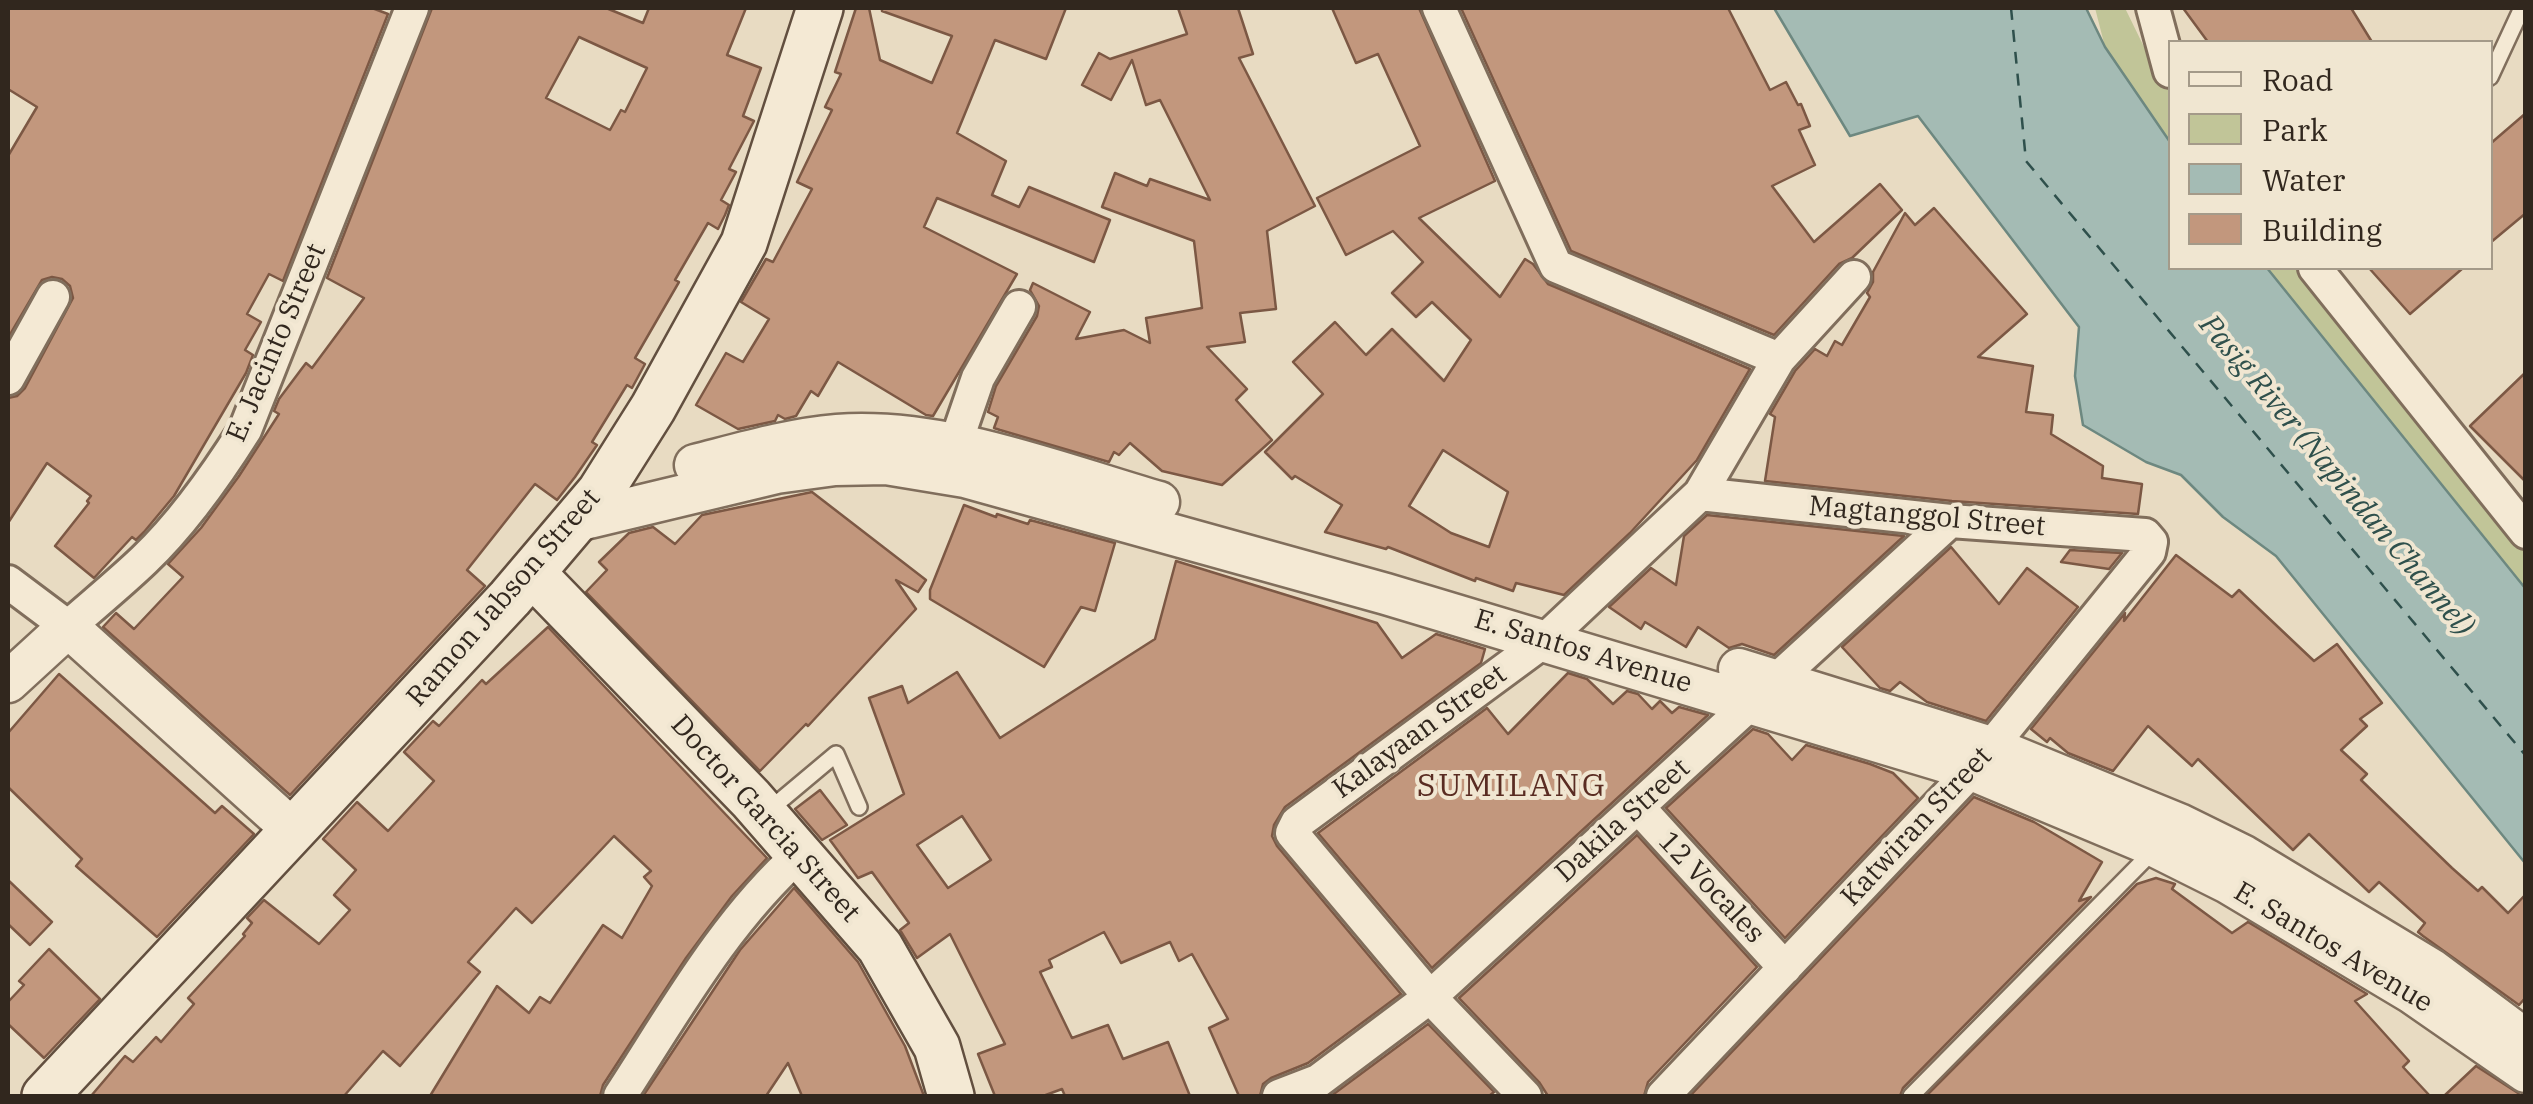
<!DOCTYPE html>
<html>
<head>
<meta charset="utf-8">
<style>
	body { margin:0 }
	#map { position:relative; width:2533px; height:1104px; overflow:hidden; background:#e8dbc2; font-family:"IBM Plex Serif",serif }
	canvas { display:block }
	.frame { position:absolute; inset:0; border:10px solid #31271e; pointer-events:none }
	.legend { position:absolute; left:2168px; top:40px; width:325px; height:230px; box-sizing:border-box; background:#f0e6d1; border:2px solid #a49a89; margin:0; padding:12px 18px; list-style:none; font-size:30px; color:#31271e }
	.legend li { display:flex; align-items:center; gap:20px; height:50px }
	.legend b { width:50px; border:2px solid #a49a89 }
</style>
</head>
<body>
<div id="map">
<canvas width="2533" height="1104"></canvas>
<div class="frame"></div>
<ul class="legend">
<li><b style="height:12px;background:#f4e9d4"></b>Road</li>
<li><b style="height:28px;background:#c1c598"></b>Park</li>
<li><b style="height:28px;background:#a4bbb4"></b>Water</li>
<li><b style="height:28px;background:#c2977d"></b>Building</li>
</ul>
</div>
<script>
const g = document.querySelector('canvas').getContext('2d');
g.lineJoin = 'round';
function fill(path, color) { g.fillStyle = color; g.fill(path, 'evenodd'); }
function stroke(path, color, width, dash) { g.strokeStyle = color; g.lineWidth = width; g.lineCap = dash ? 'butt' : 'round'; g.setLineDash(dash || []); g.stroke(path); }
function label(font, color, halo, rows, align = 'center') {
  g.font = font + ' "IBM Plex Serif",serif'; g.lineWidth = 8; g.setLineDash([]); g.textBaseline = 'middle'; g.strokeStyle = halo; g.fillStyle = color; for (const [text, x, y, turn = 0] of rows) {
    g.save(); g.translate(x, y); g.rotate((+turn || 0) * Math.PI / 180); g.textAlign = isNaN(turn) ? turn : align; if (halo) g.strokeText(text, 0, 0); g.fillText(text, 0, 0); g.restore();
  }
}
fill(new Path2D(`
	M2095 8H2125L2146 51 2170 87V142L2105 47Z
	M2267 268H2300L2525 547V587Z`), '#c1c598');
const water = new Path2D(`
	M1774 8H2086L2105 47 2170 142V268H2267L2525 588V863L2276 556 2223 517 2181 475 2146 462 2083 425 2075 376 2079 327 1918 116 1850 136Z`);
fill(water, '#a4bbb4');
stroke(water, '#6d8880', 2.5);
stroke(new Path2D(`
	M2011 8 2026 161 2526 756`), '#2f504c', 2.5, [12, 10]);
const building = new Path2D(`
	M8 8H372L388 14 283 281 269 274 247 314 261 322 245 350 253 355 246 373 174 496 144 532 136 540 132 537 94 578 55 546 89 503 87 501 91 496 47 463 8 523V398L17 396 25 388 73 298 70 286 62 279 52 277 42 280 8 338V156L37 107 8 89Z
	M432 8H606L643 23 649 8H746L727 55 761 68 743 116 754 121 729 169 736 172 721 200 729 205 725 215 718 229 708 223 675 280 679 282 635 358 645 364 632 388 627 385 592 442 597 445 575 477 557 500 535 484 467 570 485 586 290 795 103 627 116 613 134 629 183 577 168 564 201 528 239 476 279 414 274 411 279 399 306 363 312 368 364 298 327 278ZM579 37 647 68 625 112 621 110 610 130 546 98Z
	M856 8H869L880 60 932 83 952 36 882 11V8H1066L1046 59 995 40 957 133 1006 161 992 195 1019 207 1029 187 1110 220 1094 262 937 198 924 227 1017 274 933 416 926 415 838 362 818 396 811 391 796 416 785 419 778 415 775 421 738 429 696 405 726 353 743 362 769 319 741 302 766 259 773 262 812 189 797 182 832 110 825 107 841 74 835 72Z
	M1178 8H1238L1253 54 1239 58 1315 206 1267 231 1276 309 1240 313 1245 342 1207 347 1247 389 1236 400 1272 440 1222 485 1162 471 1130 443 1119 455 1114 452 1109 462 1000 430 994 428 998 417 988 412 996 386 1037 316 1039 306 1030 290 1033 283 1090 312 1076 339 1124 330 1150 343 1146 318 1202 308 1194 241 1102 207 1115 173 1147 186 1150 179 1210 200 1160 100 1146 105 1132 60 1111 100 1082 85 1099 53 1110 59 1187 34Z
	M1332 8H1419L1495 181 1419 218 1500 297 1525 259 1533 264 1548 284 1750 369 1697 460 1630 533 1564 595 1516 583 1513 591 1476 578 1475 581 1388 547 1386 549 1325 532 1342 505 1295 476 1292 479 1265 452 1323 394 1293 362 1335 322 1366 355 1392 329 1444 381 1471 340 1432 302 1416 317 1392 293 1423 262 1393 231 1346 255 1317 198 1420 146 1378 54 1356 63ZM1443 450 1508 492 1489 547 1451 533 1409 506Z
	M1461 8H1728L1770 90 1786 82 1798 105 1801 104 1810 126 1799 130 1815 165 1772 186 1814 242 1880 184 1902 210 1852 258 1839 264 1774 335 1571 251Z
	M2183 8H2351L2372 42H2208Z
	M2526 113V213L2490 243V144Z
	M1934 208 2027 314 1978 357 2033 366 2026 412 2053 415 2051 434 2103 466 2102 478 2142 484 2138 514 1952 501 1765 481 1775 417 1770 414 1795 371 1815 349 1827 356 1835 341 1842 345 1870 297 1867 293 1873 282V272L1905 213 1915 225Z
	M2369 268H2463L2410 314Z
	M2526 372V482L2470 426Z
	M812 492 926 580 918 592 896 580 916 609 808 726 806 724 760 771 586 592 607 570 599 562 629 533 653 527 675 544 702 515Z
	M964 505 996 517 997 514 1028 524 1030 520 1115 543 1095 611 1081 607 1044 667 930 599V590Z
	M1707 515 1904 536 1774 655 1742 644 1729 648 1698 627 1686 647 1645 622 1641 629 1609 607 1651 568 1676 585 1684 536Z
	M1951 547 1999 604 2027 568 2078 607 1986 721 1927 702 1900 682 1890 691 1880 688 1842 647Z
	M2070 550 2122 553 2109 569 2061 562Z
	M2176 555 2232 597 2239 590 2314 661 2337 644 2382 703 2360 719 2367 726 2341 750 2367 774 2361 780 2452 868 2478 891 2482 887 2508 913 2526 894V997L2519 1005 2423 936 2418 932 2425 923 2379 882 2369 892 2309 834 2293 850 2198 759 2192 766 2148 726 2113 771 2068 753 2050 738 2047 742 2031 729 2125 613 2124 621Z
	M1176 561 1377 623 1402 658 1436 634 1485 649 1481 663 1285 807 1274 825 1272 836 1277 846 1401 994 1308 1063 1271 1078 1263 1084 1260 1096H1239L1209 1028 1228 1019 1192 954 1179 961 1170 942 1121 963 1104 932 1049 960 1052 967 1040 972 1072 1038 1108 1025 1123 1059 1168 1042 1190 1096H1065L1062 1089 1043 1096H995L978 1054 1005 1044 950 934 917 958 900 930 909 923 872 872 858 878 830 840 904 794 869 698 902 686 908 703 957 672 1000 738 1155 639ZM962 816 991 860 948 888 917 845Z
	M548 627 767 858 732 896 686 958 603 1085 600 1096H430L497 986 529 1013 540 997 550 1003 603 925 622 938 652 886 644 877 651 871 614 836 532 923 516 908 468 962 480 972 400 1066 383 1051 344 1096H91L125 1056 133 1062 156 1037 161 1042 194 1004 188 998 245 936 243 934 252 923 247 918 264 900 319 944 350 910 334 895 356 870 323 839 357 802 388 831 434 781 404 752 433 721 439 726 482 680 486 684Z
	M1568 673 1587 679 1613 704 1627 691 1638 694 1652 709 1660 701 1672 713 1679 707 1708 715 1432 968 1318 833 1487 708 1508 734Z
	M59 674 215 813 222 806 254 834 157 937 76 866 82 859 8 787V733Z
	M1753 729 1768 734 1792 760 1806 745 1870 764 1893 773 1918 798 1785 938 1666 808Z
	M820 790 847 825 822 840 795 809Z
	M1974 797 2034 822 2102 862 2079 901 2091 897 1903 1088 1900 1096H1690Z
	M1637 835 1757 967 1648 1082 1644 1096H1548L1539 1082 1459 998Z
	M2156 878 2175 884 2172 889 2232 933 2248 922 2367 994 2355 1001 2409 1061 2403 1067 2430 1096H1926L2137 884Z
	M8 880 52 922 30 945 8 924Z
	M794 888 858 962 905 1046 924 1096H802L788 1063 766 1096H643L740 950Z
	M49 949 100 999 44 1058 8 1024V1002L24 985 19 981Z
	M1428 1024 1494 1092 1489 1096H1331Z
	M2476 1066 2518 1093 2520 1096H2444Z`);
fill(building, '#c2977d');
stroke(building, '#7c5844', 2.5);
const service = new Path2D(`
	M2490 77 2522 8
	M768 811 836 754 859 807
	M1911 1096 2154 850`);
const minor = new Path2D(`
	M1439 8 1556 266 1779 359
	M2153 8 2170 71
	M2315 268 2526 532
	M8 378 53 297
	M955 445 978 378 1019 307
	M8 582 68 627C93 605 120 583 144 560 183 523 216 476 245 430L412 8
	M1638 807 1785 968
	M620 1096C674 1013 725 921 800 854
	M1279 1096 1318 1081 1430 997 1950 521
	M1525 1096 1430 997 1292 833 1297 823 1544 641 1700 494 1779 359 1854 277
	M1663 1096 1972 770 2149 552 2151 542 2145 535 1950 521 1700 494`);
const tertiary = new Path2D(`
	M695 465C742 453 789 439 837 435 944 427 1058 473 1159 502
	M576 521 776 473 835 465 886 464 965 477 1386 594 1972 770 2156 847 2228 883 2412 993 2526 1072
	M1739 669 1991 747 2179 824 2244 856 2431 969 2526 1040
	M8 682 68 627 293 830`);
const secondary = new Path2D(`
	M532 573 751 799 880 947 937 1047 951 1096
	M45 1096 510 598 600 492 653 408 744 243 820 8`);
stroke(service, '#806e5c', 20);
stroke(minor, '#806e5c', 38);
stroke(tertiary, '#806e5c', 45);
stroke(secondary, '#624f3f', 50);
stroke(service, '#f4e9d4', 15);
stroke(minor, '#f4e9d4', 32);
stroke(tertiary, '#f4e9d4', 40);
stroke(secondary, '#f4e9d4', 45);
label('28px', '#31271e', '#f0e6d1', [
	["E. Jacinto Street",277,343,-67],
	["Magtanggol Street",1927,517,5],
	["Ramon Jabson Street",504,598,-49],
	["E. Santos Avenue",1583,652,17],
	["Kalayaan Street",1420,732,-36],
	["Doctor Garcia Street",765,819,48],
	["Dakila Street",1623,821,-42],
	["Katwiran Street",1917,827,-47],
	["12 Vocales",1711,888,47],
	["E. Santos Avenue",2333,948,31]
]);
label('italic 30px', '#2f504c', '#f0e6d1', [
	["Pasig River (Napindan Channel)",2336,476,50]
]);
g.letterSpacing = '2.5px';
label('32px', '#592c22', '#f0e6d1', [
	["SUMILANG",1512,787]
]);
g.letterSpacing = '0px';
</script>
</body>
</html>
